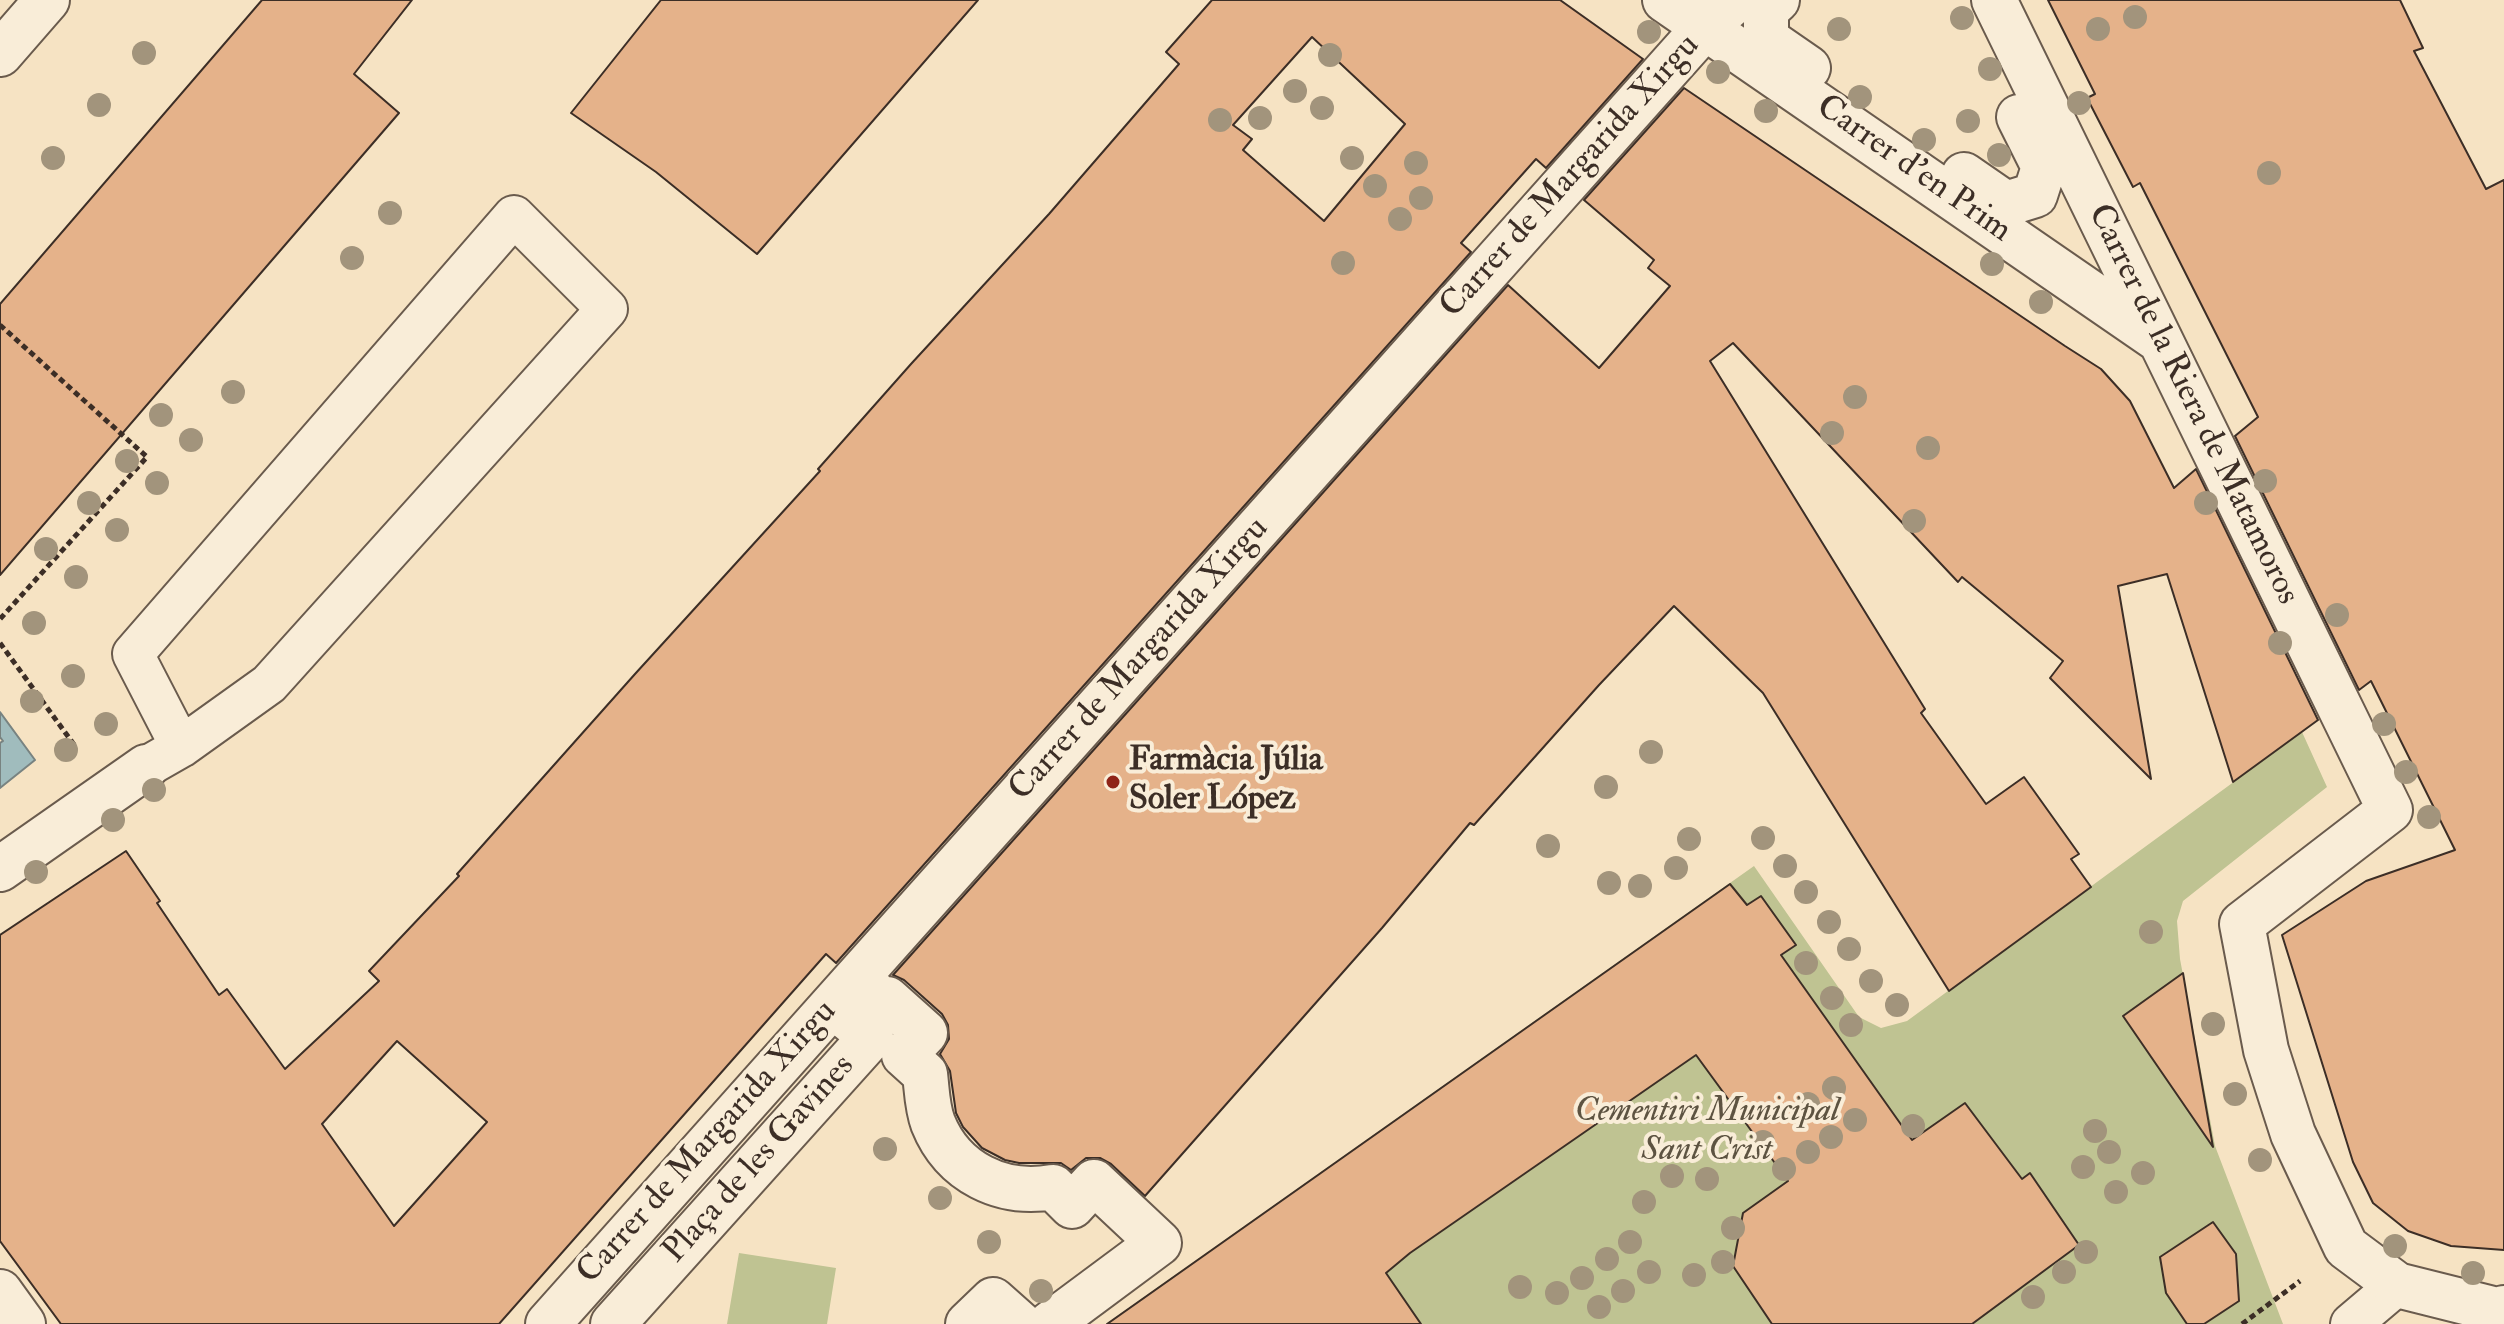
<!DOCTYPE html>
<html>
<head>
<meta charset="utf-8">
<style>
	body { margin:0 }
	canvas { display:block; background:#f6e3c3 }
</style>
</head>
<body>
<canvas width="2504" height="1324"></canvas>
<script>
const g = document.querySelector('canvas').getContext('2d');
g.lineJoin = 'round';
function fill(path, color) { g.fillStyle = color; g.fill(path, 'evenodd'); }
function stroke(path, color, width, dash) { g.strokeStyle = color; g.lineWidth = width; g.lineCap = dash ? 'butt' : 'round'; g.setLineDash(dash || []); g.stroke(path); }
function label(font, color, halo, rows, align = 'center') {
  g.font = font + ' "IM FELL Double Pica",serif'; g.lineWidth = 8; g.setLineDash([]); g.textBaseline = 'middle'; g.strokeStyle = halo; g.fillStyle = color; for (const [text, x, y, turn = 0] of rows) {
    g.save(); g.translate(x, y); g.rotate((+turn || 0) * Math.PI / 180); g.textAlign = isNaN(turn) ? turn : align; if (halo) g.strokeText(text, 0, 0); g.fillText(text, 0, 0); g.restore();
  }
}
fill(new Path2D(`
	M2302 732 2327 787 2183 901 2177 921 2180 959 2215 1146 2283 1324H1106L1754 866 1859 1017 1881 1028 1907 1021Z
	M739 1253 836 1268 827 1324H727Z`), '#bfc392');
const water = new Path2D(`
	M0 712 35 760 0 788V743L3 741 0 737Z`);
fill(water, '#a0bcbd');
stroke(water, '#788381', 2);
const building = new Path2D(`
	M262 0H412L354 74 399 113 0 575V304Z
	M661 0H978L757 254 656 172 571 113Z
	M1212 0H1560L1643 59 1546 168 1536 159 1461 243 1471 252 836 963 826 954 499 1324H61L0 1241V935L126 851 160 901 157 903 219 995 227 989 285 1069 379 981 369 971 459 876 457 874 635 674 820 471 818 469 911 364 1049 214 1179 64 1166 52ZM1312 37 1405 124 1324 221 1243 150 1252 139 1233 125ZM397 1041 487 1122 394 1226 322 1124Z
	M2048 0H2400L2423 48 2414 51 2486 189 2504 180V1250L2451 1246 2408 1231 2373 1203 2353 1162 2282 935 2366 881 2455 850 2371 681 2359 690 2235 436 2258 417 2140 183 2133 187 2087 98 2095 94Z
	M1684 88 2065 346 2101 369 2130 401 2174 488 2196 469 2318 720 2233 782 2167 574 2118 586 2151 779 2050 678 2063 661 1962 577 1958 582 1733 343 1710 361 1925 709 1921 713 1986 804 2024 777 2079 854 2071 859 2091 887 1949 991 1763 693 1674 606 1599 685 1474 825 1470 823 1382 928 1145 1196 1111 1164 1100 1158H1086L1071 1170 1061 1163H1019L1005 1160 982 1148 963 1127 956 1113 950 1071 940 1054 949 1039 948 1025 942 1014 904 980 893 975 1508 285 1599 368 1670 286 1648 268 1654 260 1584 200Z
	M1730 884 1747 905 1761 896 1796 945 1781 955 1912 1140 1965 1103 2022 1179 2030 1173 2079 1245 1972 1324H1772L1733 1266 1743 1213 1788 1181 1696 1055 1410 1253 1386 1273 1421 1324H1107Z
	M2183 973 2193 1033 2213 1147 2123 1016Z
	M2213 1222 2236 1254 2239 1301 2204 1324H2187L2166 1293 2160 1257Z`);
fill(building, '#e5b28a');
stroke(building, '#3c2e26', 2);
const lane = new Path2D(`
	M146 767 181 747 269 684 607 309 514 216 133 654 181 747
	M2351 1324 2397 1285`);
const street = new Path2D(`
	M1665 0 2159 340
	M1777 0 1766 10V39L1808 68
	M1994 0 2390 810 2242 924 2266 1050 2293 1134 2346 1247 2397 1285 2497 1310 2504 1308
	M0 54 47 0
	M1964 175 2006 204 2035 195 2044 167 2019 117
	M0 869 146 767
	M0 1292 23 1324
	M548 1324 1705 27 1736 0
	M613 1324 871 1037 848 1018 872 991 883 1002 887 999 925 1033 904 1055 925 1074C927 1090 927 1107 933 1123 953 1173 1002 1196 1053 1187L1072 1206 1094 1182 1159 1243 1050 1324
	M968 1324 993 1300 1020 1324`);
stroke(lane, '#6a5b4d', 44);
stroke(street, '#6a5b4d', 48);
stroke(new Path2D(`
	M0 325 147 457 0 619
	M0 643 75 746
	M2242 1324 2300 1281`), '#3c2e26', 5, [6, 4]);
stroke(lane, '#f9edd8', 40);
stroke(street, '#f9edd8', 44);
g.fillStyle = '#a2947c';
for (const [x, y] of [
	[2135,17],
	[1962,18],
	[1839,29],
	[2098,29],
	[1649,32],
	[144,53],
	[1330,55],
	[1990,69],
	[1718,72],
	[1295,91],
	[1860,97],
	[2079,103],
	[99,105],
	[1322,108],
	[1766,111],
	[1260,118],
	[1220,120],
	[1968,121],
	[1924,140],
	[1999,155],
	[53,158],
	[1352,158],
	[1416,163],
	[2269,173],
	[1375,186],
	[1421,198],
	[390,213],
	[1400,219],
	[352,258],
	[1343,263],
	[1992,264],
	[2041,302],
	[233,392],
	[1855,397],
	[161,415],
	[1832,433],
	[191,440],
	[1928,448],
	[127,461],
	[2265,481],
	[157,483],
	[89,503],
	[2206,503],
	[1914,521],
	[117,530],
	[46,549],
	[76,577],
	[2337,615],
	[34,623],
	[2280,643],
	[73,676],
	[32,701],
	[106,724],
	[2384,724],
	[66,750],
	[1651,752],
	[2406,772],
	[1606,787],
	[154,790],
	[2429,817],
	[113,820],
	[1763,838],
	[1689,839],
	[1548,846],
	[1785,866],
	[1676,868],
	[36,872],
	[1609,883],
	[1640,886],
	[1806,892],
	[1829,922],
	[2151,932],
	[1849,949],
	[1806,963],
	[1871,981],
	[1832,998],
	[1897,1005],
	[2213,1024],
	[1851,1025],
	[1834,1088],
	[2235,1094],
	[1808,1104],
	[1855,1120],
	[1913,1126],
	[2095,1131],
	[1831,1137],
	[1763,1142],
	[885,1149],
	[1808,1152],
	[2109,1152],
	[2260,1160],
	[2083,1167],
	[1784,1169],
	[2143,1173],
	[1672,1176],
	[1707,1179],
	[2116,1192],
	[940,1198],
	[1644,1202],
	[1733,1228],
	[989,1242],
	[1630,1242],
	[2395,1246],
	[2086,1252],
	[1607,1259],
	[1723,1262],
	[1649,1272],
	[2064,1272],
	[2473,1273],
	[1694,1275],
	[1582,1278],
	[1520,1287],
	[1041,1291],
	[1623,1291],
	[1557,1293],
	[2033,1297],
	[1599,1307]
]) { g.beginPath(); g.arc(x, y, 12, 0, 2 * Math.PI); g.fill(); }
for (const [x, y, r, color] of [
	[1113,782,8,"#8f2418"]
]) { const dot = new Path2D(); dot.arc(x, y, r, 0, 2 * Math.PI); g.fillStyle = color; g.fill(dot); stroke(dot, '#f9edd8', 3); }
label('34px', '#3c2e26', '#f9edd8', [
	["Carrer d'en Prim",1913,170,35],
	["Carrer de Margarida Xirgu",1571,177,-48],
	["Carrer de la Riera de Matamoros",2192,405,64],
	["Carrer de Margarida Xirgu",1140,660,-48],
	["Carrer de Margarida Xirgu",708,1143,-48],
	["Plaça de les Gavines",760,1160,-48]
]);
label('bold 34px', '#3c2e26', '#f9edd8', [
	["Farmàcia Júlia",1129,762],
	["Soler López",1129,801]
], 'left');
label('italic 34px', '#5d5341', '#f9edd8', [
	["Cementiri Municipal",1707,1113],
	["Sant Crist",1707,1152]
]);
</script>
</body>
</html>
